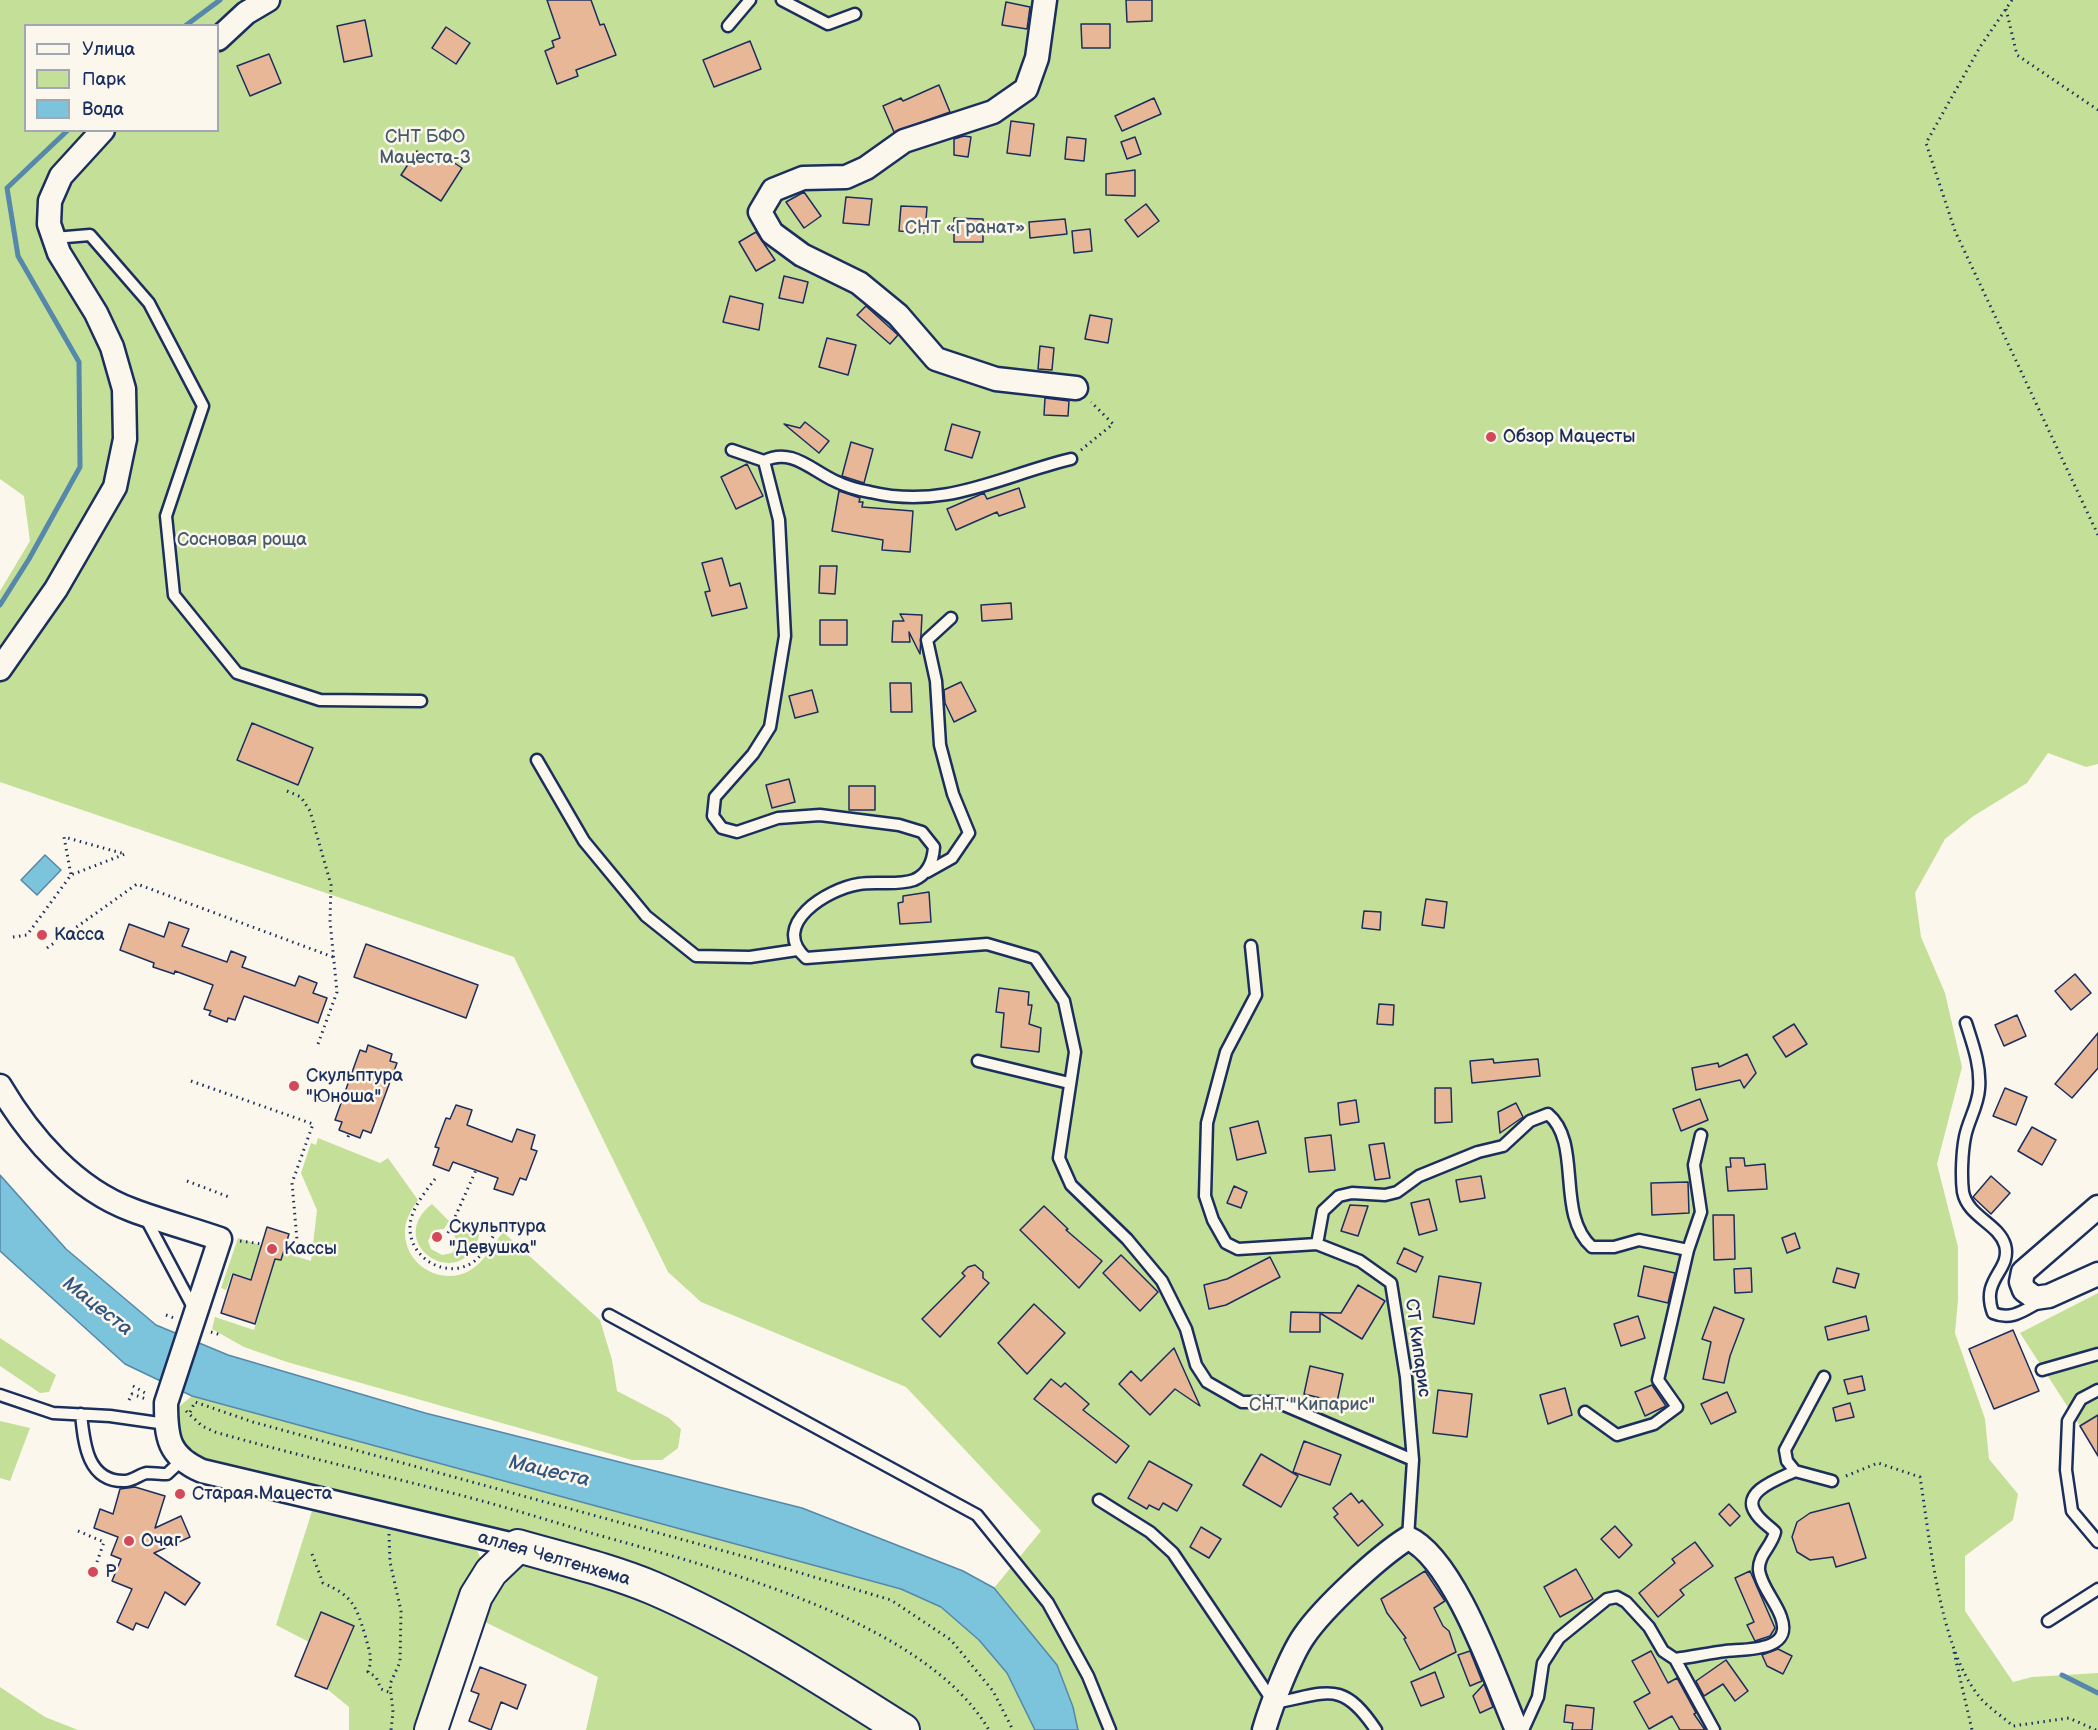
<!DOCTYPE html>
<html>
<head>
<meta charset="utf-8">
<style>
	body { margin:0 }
	#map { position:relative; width:2098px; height:1730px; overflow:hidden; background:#fbf7ec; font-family:"Balsamiq Sans",sans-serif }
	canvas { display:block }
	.legend { position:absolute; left:24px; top:24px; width:195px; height:108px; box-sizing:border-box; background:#fbf7ec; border:2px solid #a1a7b3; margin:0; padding:8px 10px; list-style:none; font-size:18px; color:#1b2f5e }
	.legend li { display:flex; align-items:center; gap:12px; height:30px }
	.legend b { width:30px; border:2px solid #a1a7b3 }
</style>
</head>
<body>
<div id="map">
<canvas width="2098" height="1730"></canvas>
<ul class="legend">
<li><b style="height:8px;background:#fbf7ec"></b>Улица</li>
<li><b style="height:16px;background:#c4df97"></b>Парк</li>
<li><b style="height:16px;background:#7bc4dc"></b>Вода</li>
</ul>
</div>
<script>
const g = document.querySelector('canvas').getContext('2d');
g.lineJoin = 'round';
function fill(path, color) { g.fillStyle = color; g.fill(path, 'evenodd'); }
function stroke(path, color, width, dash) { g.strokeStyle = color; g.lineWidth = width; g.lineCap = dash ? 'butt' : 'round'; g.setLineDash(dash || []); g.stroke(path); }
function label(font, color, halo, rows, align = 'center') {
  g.font = font + ' "Balsamiq Sans",sans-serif'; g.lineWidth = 5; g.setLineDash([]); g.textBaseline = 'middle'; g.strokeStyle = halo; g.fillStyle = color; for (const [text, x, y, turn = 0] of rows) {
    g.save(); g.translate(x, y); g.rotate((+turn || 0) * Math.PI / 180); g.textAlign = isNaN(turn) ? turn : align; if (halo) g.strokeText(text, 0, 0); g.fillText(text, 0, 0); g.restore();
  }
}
fill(new Path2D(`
	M0 0H2098V764L2086 767 2048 753 2027 783 1972 817 1945 839 1915 893 1921 937 1945 993 1962 1067 1937 1164 1958 1247V1300L1955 1333 1985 1419 1989 1459 2018 1494 2013 1520 1965 1556V1611L2013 1682 2032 1677 2098 1673V1730H1078C1066 1676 1030 1629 994 1588L1041 1531 906 1387 701 1302 668 1272 514 957 0 782V591L30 541 24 496 0 479ZM26 26H218V130H26Z
	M318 1138 380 1163 388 1158 418 1200C411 1210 404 1221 405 1234 406 1266 442 1286 469 1271 484 1263 493 1245 503 1232L600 1320 612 1360 617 1391 669 1418 681 1429 678 1448 662 1460H632L287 1362 244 1347 212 1329 215 1317 254 1330 268 1284 232 1273 226 1290 221 1288 238 1238 311 1261 317 1210 301 1173 311 1143 316 1145Z
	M432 1204 449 1221 444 1229 434 1230 428 1241 431 1249 442 1255 452 1253 457 1244 454 1235 459 1226 480 1232C465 1298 381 1244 432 1204Z
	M2098 1293V1415L2080 1426 2020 1333Z
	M0 1338 56 1375 49 1392 40 1393 0 1366Z
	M192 1396 901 1589 941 1607 979 1640 1007 1673 1035 1730H586L598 1677 479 1619 529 1552 205 1465 180 1446 170 1414Z
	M0 1421 30 1428 10 1481 0 1478Z
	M312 1511 477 1550 482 1562 417 1730H349V1707L327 1689 353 1626 309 1642 276 1625Z
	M0 1687 45 1717 78 1730H0Z`), '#c4df97');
const water = new Path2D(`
	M45 855 61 870 37 895 21 880Z
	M0 1175 66 1249 156 1325 228 1355 425 1413 802 1508 963 1571 994 1588 1057 1665 1073 1707 1078 1730H1035L1007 1673 979 1640 941 1607 901 1589 192 1396 125 1364 0 1251Z`);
fill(water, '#7bc4dc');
stroke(water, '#58a', 1.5);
stroke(new Path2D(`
	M185 26 220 0
	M0 605 29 559 80 467 79 362 18 256 7 188 68 130
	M2062 1675 2098 1693`), '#58a', 5);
const building = new Path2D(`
	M547 0H591L600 25 604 24 616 55 576 70 578 76 557 84 545 51 554 47 552 41 560 38Z
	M1126 0H1152V21L1127 22Z
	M1006 2 1030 7 1027 29 1002 25Z
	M365 20 372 56 344 62 337 26Z
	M1081 24H1110V48H1082Z
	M446 27 470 43 456 64 432 48Z
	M750 41 761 69 714 87 703 60Z
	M269 54 281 83 250 96 237 66Z
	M939 85 950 112 894 132 883 106 901 98 903 101Z
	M1154 98 1161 114 1122 131 1115 116Z
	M1011 121 1034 124 1030 156 1007 153Z
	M964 136 971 137 968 157 954 155V139Z
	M1067 137 1086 139 1084 161 1065 159Z
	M1135 137 1141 154 1127 159 1121 142Z
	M417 151 436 163 441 154 462 168 441 201 401 175Z
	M1135 170V196L1106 195V174Z
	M804 192 821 216 804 228 786 202Z
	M846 197 872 199 869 225 843 223Z
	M1146 204 1159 221 1138 237 1125 220Z
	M901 206 927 207 925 233 899 231Z
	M954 218 983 219V242H954Z
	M1065 219 1067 234 1030 238 1029 222Z
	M1090 229 1092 251 1074 253 1072 231Z
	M756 232 775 260 756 271 739 242Z
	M784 276 808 282 803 303 779 298Z
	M730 296 763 304 759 330 723 322Z
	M866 306 898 335 890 344 857 315Z
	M1090 315 1112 319 1108 343 1085 339Z
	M827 338 856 345 848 375 819 367Z
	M1040 346 1054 348 1052 370 1038 369Z
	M1045 398 1069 401 1068 416 1044 415Z
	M805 422 829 441 819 453 784 424 800 428Z
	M952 424 980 432 972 458 945 450Z
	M851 442 873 449 864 483 842 476Z
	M747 464 763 496 736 509 721 477Z
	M1019 488 1025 507 999 516 997 512 956 530 947 509 984 493 987 499Z
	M839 491 860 498 859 502H863L862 507 913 511 910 552 882 550 883 540 832 531Z
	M722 558 730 586 740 583 747 608 712 616 705 592 710 591 702 563Z
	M820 566H837L835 594 819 593Z
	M1011 603 1012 619 982 621 981 605Z
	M900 614 922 615 920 654 909 632 910 642H892L893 621H904Z
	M820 620H847V645H820Z
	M961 682 976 711 954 722 945 703 944 690Z
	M890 683H911L912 712H891Z
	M812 690 818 712 795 718 789 696Z
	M252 723 313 748 298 785 237 760Z
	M789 779 795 802 772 808 766 785Z
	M849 786H875V810H849Z
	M929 892 931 922 900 924 898 903 903 902V896Z
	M1426 899 1447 902 1444 928 1422 925Z
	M1364 911 1381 912 1380 930 1362 928Z
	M169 922 189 929 182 946 227 962 231 951 246 957 242 967 295 986 299 976 317 983 313 993 327 998 318 1023 244 996 235 1020 228 1018 227 1022 209 1015 211 1011 204 1009 213 985 175 971 174 974 153 967 154 963 120 950 129 924 164 937Z
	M366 944 478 985 466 1018 354 977Z
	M2075 974 2091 993 2071 1010 2055 991Z
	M999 988 1029 992 1028 1005H1032L1029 1024 1041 1028 1039 1052 1001 1047 1004 1013 996 1012Z
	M1379 1004 1394 1005 1393 1025 1377 1024Z
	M2017 1015 2026 1036 2004 1046 1995 1025Z
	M1794 1024 1807 1044 1786 1057 1773 1037Z
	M2098 1033V1068L2072 1098 2055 1084Z
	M368 1045 392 1054 390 1061 397 1063 371 1133 363 1130 360 1138 339 1130 342 1122 335 1120 360 1050 366 1052Z
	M1747 1054 1756 1073 1744 1088 1740 1080 1696 1090 1692 1068 1718 1063 1719 1067Z
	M1493 1059 1494 1063 1538 1059 1540 1076 1472 1083 1470 1061Z
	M1435 1088H1451L1452 1122 1435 1123Z
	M2005 1088 2027 1097 2016 1125 1993 1116Z
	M1700 1099 1708 1120 1681 1131 1673 1109Z
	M1356 1100 1359 1122 1340 1125 1338 1103Z
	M1516 1103 1523 1117 1500 1133 1498 1112Z
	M456 1105 472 1110 467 1125 512 1142 517 1129 535 1135 531 1149 537 1151 526 1180 520 1178 513 1195 494 1189 498 1178 453 1162 449 1171 433 1165 439 1148 435 1147 446 1118 450 1119Z
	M1258 1121 1266 1153 1237 1160 1230 1128Z
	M2032 1127 2056 1140 2042 1165 2018 1151Z
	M1331 1135 1335 1170 1309 1172 1305 1138Z
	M1384 1143 1390 1178 1375 1180 1369 1145Z
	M1730 1158H1744L1745 1166 1765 1164 1767 1189 1728 1191 1726 1167H1731Z
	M1481 1176 1485 1198 1460 1202 1456 1180Z
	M1991 1176 2010 1193 1991 1214 1973 1197Z
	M1688 1182 1689 1213 1652 1215 1651 1183Z
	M1234 1186 1247 1192 1241 1208 1227 1203Z
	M1429 1199 1437 1230 1419 1235 1411 1203Z
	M1350 1205 1368 1206 1358 1236 1341 1231Z
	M1044 1206 1068 1229 1066 1230 1102 1261 1079 1288 1020 1230Z
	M1713 1215H1734L1735 1259 1714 1260Z
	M267 1227 289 1234 281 1260 275 1259 255 1324 221 1313 233 1274 251 1280Z
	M1795 1233 1800 1248 1787 1253 1782 1238Z
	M1404 1248 1423 1257 1416 1272 1397 1263Z
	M1121 1255 1158 1292 1140 1311 1103 1273Z
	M1270 1257 1280 1277 1226 1305 1209 1309 1204 1285 1227 1279Z
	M975 1265 983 1272V1278L989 1283 940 1337 922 1319 965 1276 962 1273 968 1267Z
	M1644 1266 1675 1273 1668 1303 1638 1296Z
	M1751 1268 1752 1292 1735 1293 1734 1269Z
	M1837 1268 1859 1274 1855 1288 1833 1282Z
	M1439 1276 1481 1283 1474 1324 1433 1317Z
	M1358 1285 1385 1301 1362 1339 1320 1313V1332H1290L1291 1312 1341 1313Z
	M1034 1304 1065 1333 1027 1374 998 1343Z
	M1714 1307 1744 1319 1730 1356 1724 1383 1703 1379 1711 1342 1702 1339Z
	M1638 1316 1645 1338 1621 1346 1614 1324Z
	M1866 1316 1869 1330 1828 1340 1825 1327Z
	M2013 1330 2039 1391 1994 1409 1969 1349Z
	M1174 1348 1200 1406 1175 1389 1150 1415 1119 1384 1131 1371 1141 1381Z
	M1310 1366 1343 1374 1337 1402 1304 1394Z
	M1862 1376 1865 1390 1848 1394 1844 1380Z
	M1051 1379 1061 1387 1065 1383 1089 1404 1083 1410 1129 1446 1116 1463 1034 1399Z
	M1652 1385 1666 1406 1645 1416 1635 1392Z
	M1565 1388 1572 1415 1548 1424 1540 1395Z
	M1438 1390 1472 1394 1467 1437 1433 1433Z
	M1727 1392 1736 1412 1711 1424 1701 1404Z
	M1850 1403 1854 1417 1836 1421 1833 1408Z
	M2098 1415V1456L2080 1426Z
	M1304 1441 1341 1455 1330 1485 1293 1472Z
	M1261 1454 1298 1476 1281 1507 1243 1485Z
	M1149 1461 1192 1485 1177 1511 1163 1503 1159 1510 1149 1505 1147 1509 1128 1498Z
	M135 1487 165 1496 155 1528 181 1516 190 1537 154 1553 200 1583 185 1605 165 1592 148 1628 136 1623 133 1630 117 1622 132 1589 112 1581 121 1559 111 1555 118 1537 94 1528 100 1509 113 1514 120 1489Z
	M1351 1493 1359 1503 1362 1500 1383 1525 1358 1546 1334 1517 1338 1514 1333 1508Z
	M1849 1503 1866 1558 1836 1567 1833 1557 1810 1560 1797 1552 1792 1537 1797 1522 1810 1513Z
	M1729 1504 1740 1516 1730 1526 1719 1514Z
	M1615 1526 1632 1545 1619 1558 1601 1539Z
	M1201 1527 1221 1539 1209 1558 1190 1547Z
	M1695 1542 1713 1566 1680 1590 1684 1595 1658 1617 1639 1593 1675 1563 1672 1559Z
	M1576 1569 1593 1599 1560 1617 1544 1587Z
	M1425 1571 1445 1601 1434 1608 1443 1626 1449 1631 1456 1652 1420 1670 1404 1639 1406 1638 1387 1613 1381 1599Z
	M1750 1571 1775 1628 1770 1636 1755 1641 1747 1625 1754 1622 1735 1578Z
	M321 1612 354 1626 327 1689 295 1676Z
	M1778 1649 1792 1656 1783 1674 1767 1666 1762 1655Z
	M1470 1651 1482 1681 1470 1686 1458 1655Z
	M1651 1651 1668 1683 1677 1678 1696 1713 1694 1714 1705 1730H1680L1672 1716 1649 1729 1634 1702 1650 1693 1632 1661Z
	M1726 1660 1748 1691 1735 1701 1723 1684 1704 1696 1696 1681Z
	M480 1667 526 1685 517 1709 501 1702 491 1730 469 1721 479 1694 471 1691Z
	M1435 1672 1444 1697 1421 1706 1411 1682Z
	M1484 1684 1493 1707 1480 1713 1473 1696Z
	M1566 1705 1594 1708 1592 1730H1572L1573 1723 1564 1722Z`);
fill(building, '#e7b798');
stroke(building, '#1b2f5e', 1.5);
const service = new Path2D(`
	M782 0 828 24 855 14
	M728 26 750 0
	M54 238 90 235 149 303 203 406 166 516 174 595 237 673 320 700 421 701
	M732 450 764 461
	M1071 459C1000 476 946 510 870 492 858 490 845 486 835 481 811 470 791 447 764 461L779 520 785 636 770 727 753 754 715 797 713 816 722 828 737 832 778 818 820 815 899 825 922 832 934 847C933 862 928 874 914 880 896 886 877 881 859 884 827 889 769 925 806 958L987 944 1035 958 1064 1001 1075 1052 1059 1158 1071 1185 1127 1239 1162 1281 1186 1329 1196 1365 1207 1382 1242 1402H1277L1413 1460
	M537 760 584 841 646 916 696 956 750 957 797 950
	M927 872 952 858 969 833 953 794 940 745 936 681 927 640 951 618
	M1251 946 1256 995 1226 1052 1207 1123 1205 1196 1213 1220 1226 1243 1238 1249 1317 1244
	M1966 1023C1973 1045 1981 1066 1979 1089 1978 1106 1968 1121 1965 1137 1962 1152 1961 1177 1963 1192 1968 1217 1998 1223 2005 1245 2012 1271 1980 1278 1993 1313 2012 1321 2024 1310 2041 1301
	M978 1061 1069 1083
	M145 1217 195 1311
	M609 1315 977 1515 1048 1603 1088 1676 1110 1730
	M2042 1370 2098 1354
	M2098 1390 2081 1399 2068 1421 2066 1470 2072 1511 2098 1542
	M0 1395 53 1413 110 1416 166 1424
	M1585 1412 1617 1435 1654 1424 1677 1407 1658 1380 1688 1250
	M81 1414C84 1443 87 1482 125 1481 133 1481 140 1474 147 1473 153 1473 160 1474 167 1474L182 1460
	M1795 1471 1787 1461 1785 1450 1824 1377
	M1099 1500 1150 1532 1173 1553 1274 1703C1328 1693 1342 1679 1376 1730
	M1408 1538 1413 1460 1406 1377 1391 1283 1360 1261 1317 1244 1323 1211 1339 1196 1352 1193 1385 1195 1397 1192 1419 1176 1478 1152 1503 1146 1530 1121 1548 1114C1583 1143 1555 1214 1592 1247H1614L1639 1240 1688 1250 1701 1212 1694 1165 1701 1135
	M2048 1621 2098 1589
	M1675 1659C1692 1657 1709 1653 1726 1651 1745 1649 1794 1652 1781 1617 1776 1602 1761 1586 1759 1570 1758 1555 1772 1546 1775 1532 1768 1525 1760 1521 1755 1512 1741 1491 1781 1478 1795 1471L1832 1481
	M1523 1730 1538 1697 1543 1663 1559 1638 1607 1599 1617 1597 1626 1602 1649 1627 1663 1651 1675 1659 1714 1730`);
const minor = new Path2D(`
	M1045 0 1037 58 1026 89 993 112 904 141 866 168 846 177 803 178 773 190 760 212 772 233 802 255 859 283 898 315 936 359 996 379 1076 388
	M218 39 246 13 268 0
	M0 669 56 589 115 487 125 439 124 389 112 347 96 313 59 253 49 224 50 201 61 176 103 130
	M0 1086C30 1137 75 1189 132 1210 161 1221 191 1229 220 1239L166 1403C166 1438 168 1456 202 1471L518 1546
	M2098 1207 2023 1272 2021 1282 2024 1290 2035 1298 2049 1296 2098 1274
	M1264 1730C1271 1706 1290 1656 1304 1636 1323 1608 1379 1556 1408 1538 1455 1559 1496 1682 1517 1730`);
const secondary = new Path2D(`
	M431 1730 476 1596 491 1572 518 1546C563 1559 610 1570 653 1588 741 1626 822 1679 903 1730`);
stroke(service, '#1b2f5e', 15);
stroke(minor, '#1b2f5e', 27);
stroke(secondary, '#1b2f5e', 36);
stroke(new Path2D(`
	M2012 0 1980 47 1926 143 1955 231 2098 535
	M2006 9 2017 55 2098 110
	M1081 450 1113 424 1091 402
	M287 791 301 797 310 811 331 885 330 921 337 992 318 1044
	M13 937 27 935 71 875 125 854 64 837 71 875
	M47 948 137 884 333 957
	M191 1081 313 1124 292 1183 297 1240
	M348 1137 349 1134
	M435 1179C426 1191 415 1204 411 1219 403 1253 442 1281 472 1263 485 1254 492 1238 499 1225
	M187 1181 229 1197
	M448 1233 476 1170
	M240 1241 262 1244
	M166 1315 174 1318
	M211 1332 221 1335
	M133 1386 147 1394
	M129 1400 132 1394 146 1399
	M186 1411 202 1426 215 1432C292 1454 370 1472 448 1492 496 1504 544 1519 591 1533 710 1567 923 1618 989 1730
	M190 1412 195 1402 253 1422 757 1560 891 1600 951 1640 993 1691 1013 1730
	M1846 1476 1878 1463 1920 1477C1930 1539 1939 1645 1978 1695 1987 1707 2002 1716 2013 1726L2069 1718 2096 1730
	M78 1531 104 1542 92 1576
	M389 1534 390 1562 401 1611 400 1662 390 1684 393 1712 391 1730
	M312 1554 323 1583C353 1596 356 1606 365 1635 369 1650 373 1658 368 1672L376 1677 381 1689 391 1693
	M1954 1652 1972 1730`), '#1b2f5e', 3, [1.5, 4.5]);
stroke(service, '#fbf7ec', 10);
stroke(minor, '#fbf7ec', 22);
stroke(secondary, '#fbf7ec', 32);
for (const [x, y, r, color] of [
	[1491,437,6,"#d1495b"],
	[42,935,6,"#d1495b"],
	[294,1086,6,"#d1495b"],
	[437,1237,6,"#d1495b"],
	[272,1249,6,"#d1495b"],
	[180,1494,6,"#d1495b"],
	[129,1541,6,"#d1495b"],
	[93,1572,6,"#d1495b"]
]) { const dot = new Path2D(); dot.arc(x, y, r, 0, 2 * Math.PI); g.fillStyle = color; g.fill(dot); stroke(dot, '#fbf7ec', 2); }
label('18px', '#455b6c', '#fbf7ec', [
	["СНТ БФО",425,137],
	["Мацеста-3",425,158],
	["СНТ «Гранат»",965,228],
	["Сосновая роща",242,540],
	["СНТ \"Кипарис\"",1312,1405]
]);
label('18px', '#1b2f5e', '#fbf7ec', [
	["Обзор Мацесты",1503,437],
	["Касса",54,935],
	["Скульптура",306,1076],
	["\"Юноша\"",306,1097],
	["Скульптура",449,1227],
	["\"Девушка\"",449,1248],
	["Кассы",284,1249],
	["Старая Мацеста",192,1494],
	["Очаг",141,1541],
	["Р",105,1572]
], 'left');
label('18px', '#1b2f5e', '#fbf7ec', [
	["СТ Кипарис",1417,1348,82],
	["аллея Челтенхема",554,1559,16]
]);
label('italic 20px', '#33547e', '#fbf7ec', [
	["Мацеста",97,1307,38],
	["Мацеста",549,1472,13]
]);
</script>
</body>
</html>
